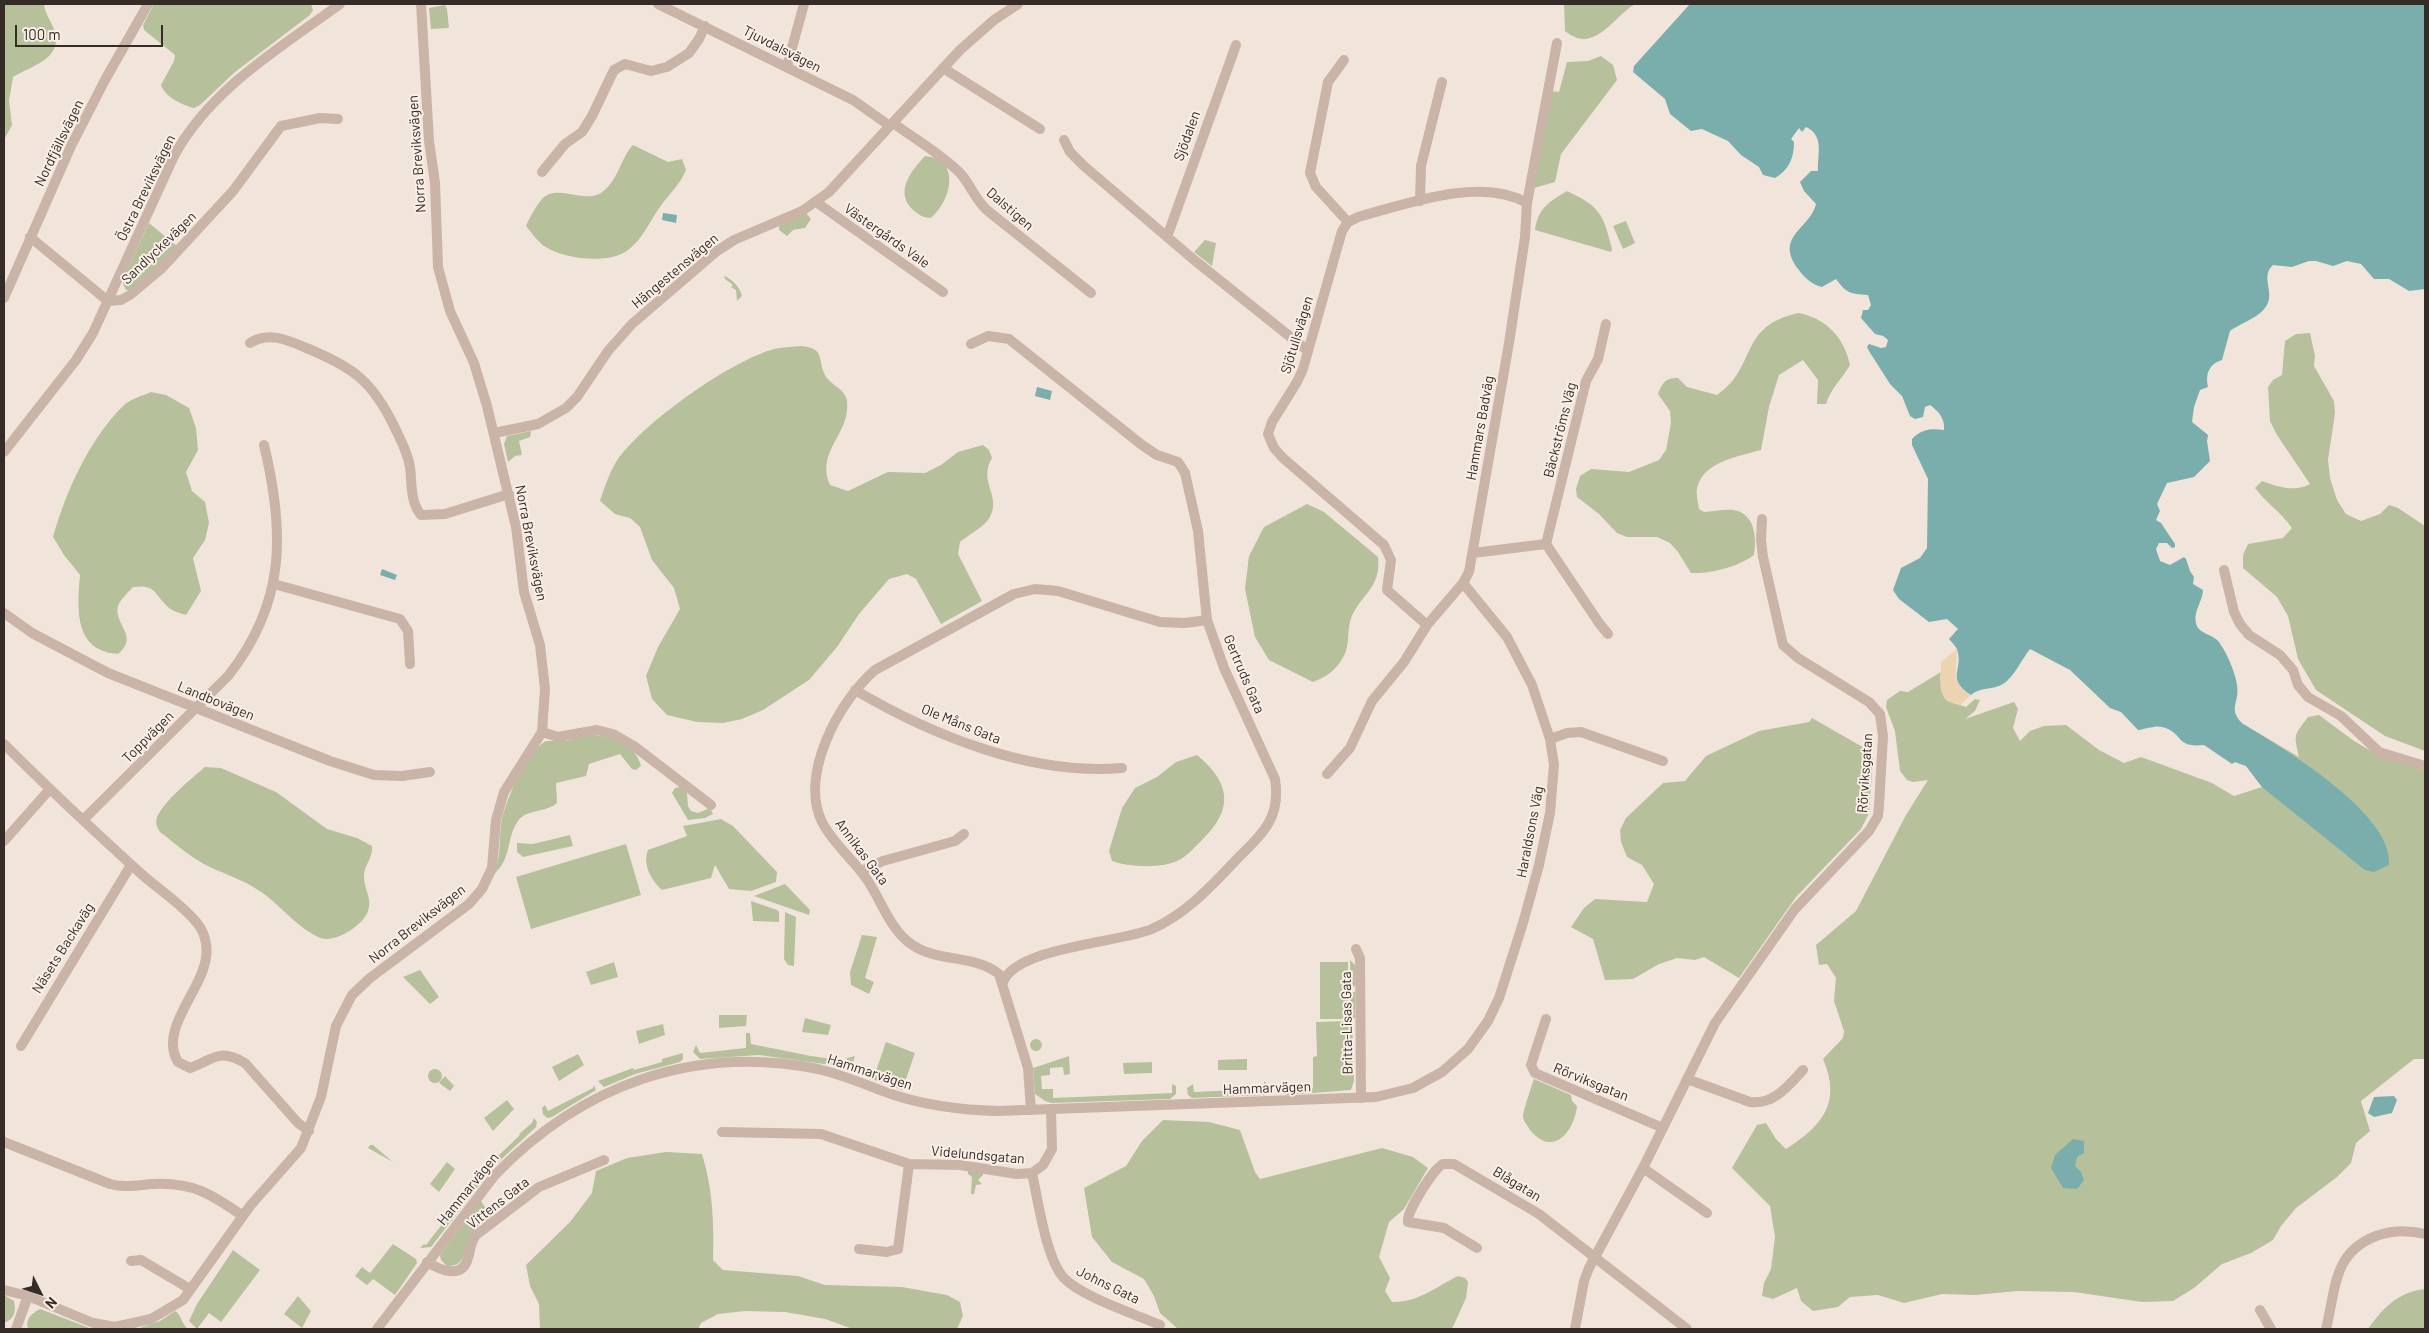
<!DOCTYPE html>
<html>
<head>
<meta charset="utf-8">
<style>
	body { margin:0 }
	#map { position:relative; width:2429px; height:1333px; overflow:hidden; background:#f1e5db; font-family:Barlow,sans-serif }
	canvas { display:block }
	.frame { position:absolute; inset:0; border:5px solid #352b27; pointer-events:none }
	.north { position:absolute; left:15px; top:1268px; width:50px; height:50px; -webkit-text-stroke:4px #f9efe7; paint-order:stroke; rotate:131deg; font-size:14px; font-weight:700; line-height:20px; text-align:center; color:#352b27 }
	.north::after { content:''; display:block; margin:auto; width:18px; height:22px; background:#352b27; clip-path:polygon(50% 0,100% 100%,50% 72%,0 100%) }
	.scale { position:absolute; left:15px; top:25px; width:148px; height:22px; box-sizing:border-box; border:2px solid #352b27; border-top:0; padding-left:6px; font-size:15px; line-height:18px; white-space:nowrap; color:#352b27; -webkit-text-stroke:4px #f9efe7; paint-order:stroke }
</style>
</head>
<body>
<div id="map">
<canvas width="2429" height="1333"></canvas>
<div class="frame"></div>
<div class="north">N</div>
<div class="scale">100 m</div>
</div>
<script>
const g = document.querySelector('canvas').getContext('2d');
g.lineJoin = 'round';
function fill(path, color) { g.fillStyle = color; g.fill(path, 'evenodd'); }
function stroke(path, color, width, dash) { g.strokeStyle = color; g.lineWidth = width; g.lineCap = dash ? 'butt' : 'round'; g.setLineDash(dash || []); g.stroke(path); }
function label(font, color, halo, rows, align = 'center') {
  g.font = font + ' Barlow,sans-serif'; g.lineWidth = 4; g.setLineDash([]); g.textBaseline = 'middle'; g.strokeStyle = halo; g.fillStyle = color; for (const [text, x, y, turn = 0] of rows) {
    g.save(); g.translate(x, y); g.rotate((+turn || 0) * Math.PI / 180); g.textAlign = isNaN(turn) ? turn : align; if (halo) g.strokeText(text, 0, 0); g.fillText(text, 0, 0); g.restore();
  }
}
fill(new Path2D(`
	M4 4H44C45 15 53 23 55 33 62 59 31 66 13 77L9 101 12 125 4 140Z
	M154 4H311L313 10 310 15 235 72 200 105 194 108C182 105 165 97 161 85L174 61 175 55 144 30 143 25Z
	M1564 4H1635C1612 18 1594 55 1565 31Z
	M445 5 447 9 449 28 431 29 429 8Z
	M1601 56 1613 65 1617 80 1561 154 1555 182 1534 188 1550 91 1559 92 1567 62 1588 61Z
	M633 145 668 162 682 159 686 170C680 185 669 194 660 207 649 222 643 239 628 250 609 265 563 259 544 246 537 241 531 232 526 226 530 217 535 207 542 199 557 183 584 204 601 193 619 180 621 157 633 145Z
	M925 156C962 159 951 201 931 218 924 218 919 215 913 210 894 192 911 171 925 156Z
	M1567 191C1601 207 1603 214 1612 249L1611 252 1535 230C1538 208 1549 202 1567 191Z
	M806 213 811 219 805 228 793 230 787 236 779 230V226Z
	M1626 221 1635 243 1623 249 1613 226Z
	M149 223 178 247 131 290H126L123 284V279Z
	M1205 240 1216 243 1212 266 1194 252Z
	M724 276C732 279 740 287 742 296L737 301 736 290 731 287 733 285 725 279Z
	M1798 313C1826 318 1844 337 1850 365 1842 379 1831 388 1826 404H1817L1818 380 1803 360 1779 375 1769 407 1761 450C1740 456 1706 461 1698 485 1695 492 1698 501 1699 509L1704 512C1713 512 1724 509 1733 510 1755 513 1757 538 1754 555 1738 567 1710 574 1691 573L1678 552 1670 543 1657 537H1627L1617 533 1599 514 1577 497 1576 489 1580 476 1591 469 1629 472 1659 460 1666 450 1671 423 1670 411 1658 394C1663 382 1665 378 1678 378L1687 387 1717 395C1758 367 1737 327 1798 313Z
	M2310 333 2315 356 2314 366 2334 401 2335 413 2328 460 2330 478 2337 500 2346 514 2361 521 2380 514 2389 505 2398 508 2425 526V751L2385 736 2316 690 2298 659 2288 616 2277 597 2243 568V555L2248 544 2283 538 2292 528C2280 511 2266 503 2255 488L2262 481C2276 486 2295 493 2310 484L2277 435 2270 421 2268 387 2273 380 2282 375 2285 341 2296 334Z
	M801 346C826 348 817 360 825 375 831 386 845 388 847 401 851 434 815 451 830 485L848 491 888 472 925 473 941 465 958 452 983 445 989 450 992 458C977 483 1004 497 988 520 981 529 968 535 960 542L958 554 982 601 941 624 916 579 907 574 889 579 859 614 837 647 809 680 763 710 742 719 723 723 697 722 667 715 652 699 646 676 658 647 680 609 674 588 652 560 640 527 630 518 615 514 600 501C604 488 609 474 616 462 641 424 730 361 774 349 783 347 792 347 801 346Z
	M151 392 166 395 189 408 196 428 198 450 186 472 192 491 205 502 209 523 205 540 193 558 201 591 186 615C180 613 172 611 168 607 154 594 156 584 133 587 128 592 120 600 118 606 113 624 140 636 118 654 74 651 77 609 80 575L64 555 53 537C66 491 89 440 123 406 130 399 142 396 151 392Z
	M531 431 530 437 519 441 522 455 515 456 508 462 504 444 507 436Z
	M1307 504 1324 512 1378 557C1382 590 1357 596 1350 622 1347 634 1350 648 1342 659 1335 671 1326 677 1313 682L1269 660 1255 637 1245 589 1249 556 1264 527Z
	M1941 672 1940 679 1946 700 1966 707 1975 699 1980 700 1975 711 1965 719 2014 702 2018 709 2013 728 2020 741 2030 731 2044 726 2066 725 2099 750 2124 763 2141 757 2212 783 2234 796 2262 787 2246 766 2235 762 2243 724 2299 757C2294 734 2293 737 2308 717L2319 715 2354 741 2383 758 2425 771V1059H2414L2361 1101 2370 1131 2356 1143 2351 1163 2337 1177 2296 1208 2281 1226 2273 1240 2251 1253 2222 1264 2194 1288 2173 1301 2142 1302 2074 1292 2018 1291 1975 1295 1942 1294 1904 1303 1878 1295 1850 1297 1838 1307 1813 1311 1801 1301 1797 1288 1773 1299 1762 1296 1764 1283 1771 1269 1775 1237 1770 1206 1732 1168 1757 1125 1766 1123 1776 1139 1786 1149C1822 1126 1842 1103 1823 1059L1843 1038 1844 1031 1834 1001 1836 978 1827 964 1819 965 1816 945 1856 911 1906 815 1928 780 1913 782 1907 780 1900 771 1895 731 1886 707 1887 700 1900 691 1908 692Z
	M1812 718 1866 749 1873 757 1869 813 1861 829 1796 897 1739 978 1704 957 1695 960 1677 958 1659 964 1633 979 1605 980 1593 939 1571 927 1584 908 1595 899 1647 902 1654 884 1642 865 1627 857 1621 842 1620 830 1626 818 1663 783 1685 781 1706 756 1759 731 1809 722Z
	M586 735C607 734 636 743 641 766L636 770 632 769 620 754 589 764 586 776 556 783 557 803C546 813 526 809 518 821 506 838 512 859 494 874 501 858 499 841 501 825 504 803 526 752 546 741H567Z
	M1197 755C1231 783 1234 809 1202 840 1195 847 1187 856 1179 860 1164 869 1127 867 1112 861L1109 851 1122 808 1135 788 1157 777 1176 762Z
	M205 767 221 768 276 792 327 829 357 838 372 846C373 858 365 864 364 874 363 888 373 898 368 911 363 926 333 945 318 937 295 926 279 903 258 890 243 880 227 875 210 867 192 859 176 844 160 832 157 827 155 823 157 817 165 800 191 779 205 767Z
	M680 787 687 793 688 806 691 811 698 813 710 808 713 814 705 818 688 820 672 793 675 788Z
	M721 819 733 826 777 872 776 882 751 891 729 889 715 865 711 878 662 890C652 881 642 865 648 850L687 836 683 826Z
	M570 835 573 846 523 857 517 852V843L533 844Z
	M626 844 641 895 531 929 516 877Z
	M785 884 810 910 809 915 754 896Z
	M751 901 777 910 779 912V922L753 921Z
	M785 912 796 917 794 966 788 965 784 959Z
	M862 935 877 937 865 978 874 982 869 994 851 985 850 972Z
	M1350 960 1355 965V986L1351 987Z
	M614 962 618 977 591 985 586 972Z
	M1320 962H1348V1019H1320Z
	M420 970 439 997 430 1004 403 977Z
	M1355 992V1018H1351L1350 993Z
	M719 1015H747L746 1026 719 1028Z
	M805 1018 831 1025 828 1035 802 1032Z
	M1352 1021 1354 1081 1351 1090 1287 1095 1279 1091 1278 1087 1282 1082 1287 1081 1288 1089 1313 1088V1057L1317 1056 1316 1022Z
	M663 1024 665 1035 639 1044 636 1031Z
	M746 1033H750L751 1044 811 1056 839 1060 831 1065 759 1055 700 1059 693 1052 696 1045 700 1053 746 1048Z
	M1030 1045a6 6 0 1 1 12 0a6 6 0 1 1-12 0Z
	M886 1042 915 1053 902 1090 850 1071 846 1065 847 1058 855 1056 853 1063 876 1071Z
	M683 1053V1059L680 1062 635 1074 604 1087 598 1081 633 1068 634 1070 662 1062V1059Z
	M578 1054 584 1065 559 1081 552 1067Z
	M1069 1056 1070 1074 1064 1075 1063 1067 1050 1068V1075L1041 1076 1042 1089H1053V1098L1172 1093V1084L1176 1086V1094L1170 1099 1052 1103 1045 1101 1035 1094 1033 1068Z
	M1247 1059V1070H1218V1060Z
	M1152 1062V1073L1124 1074 1123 1063Z
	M428 1076a7 7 0 1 1 14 0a7 7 0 1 1-14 0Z
	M445 1076 454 1086 450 1091 439 1083Z
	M1534 1079 1571 1095 1572 1101 1577 1106C1574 1132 1553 1158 1530 1130 1528 1126 1523 1121 1523 1116 1523 1111 1532 1085 1534 1079Z
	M1264 1081 1270 1088 1265 1095 1192 1098 1188 1095 1187 1088 1193 1084 1194 1092 1264 1089Z
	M594 1085 596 1090 552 1117 547 1118 543 1114 542 1108 545 1105 548 1111 593 1088Z
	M507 1100 514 1109 493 1131 484 1118Z
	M534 1118 537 1122 536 1127 493 1167 431 1247 420 1248 424 1244 426 1245 475 1182 473 1180 520 1135 519 1134 532 1123Z
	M1163 1120 1209 1122 1240 1130 1255 1172 1260 1179 1382 1148 1413 1157 1428 1168 1404 1209 1389 1222 1379 1257 1390 1278 1385 1291 1392 1302C1417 1303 1436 1287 1458 1276L1465 1278 1468 1282 1466 1298 1452 1329H1178L1160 1313 1154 1296 1144 1279 1112 1262 1092 1237 1084 1188 1126 1166 1142 1141Z
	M370 1145H373L393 1162 368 1148Z
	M666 1152 702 1154C713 1189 714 1224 713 1260L723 1270 798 1276 825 1285 902 1287 947 1295 960 1302 963 1316 957 1329H853L825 1319 785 1312 745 1311 718 1314 701 1323 698 1329H540L539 1304 530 1286 526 1265 570 1222 592 1193 596 1171 627 1158Z
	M447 1162 455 1169 439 1192 430 1184Z
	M968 1169 982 1170 983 1175 978 1180 982 1184 976 1185 974 1194H971L972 1177 968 1174Z
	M481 1201 492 1218C484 1222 478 1225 473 1232 463 1244 469 1267 447 1266L441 1260 440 1255Z
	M393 1244 416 1259 417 1263 395 1295 373 1279 367 1285 355 1276 362 1267 370 1273Z
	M233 1250 260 1270 221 1322 209 1313 197 1329 189 1321 197 1304Z
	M2425 1289V1329H2368C2383 1308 2398 1292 2425 1289Z
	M4 1295 14 1301C16 1311 15 1319 4 1323Z
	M298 1296 311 1311 302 1328 284 1314Z
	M40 1309 92 1329H28C25 1319 32 1313 40 1309Z
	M175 1311C181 1313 181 1324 188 1329H137L160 1321Z`), '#b6c09b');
fill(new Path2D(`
	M1957 649C1957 671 1950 682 1971 695L1960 705C1956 704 1951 703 1948 701 1937 695 1941 672 1941 662Z`), '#ecd4b1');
fill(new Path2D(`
	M1690 4H2425V289L2409 291 2389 279H2374L2361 264 2347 261 2333 266 2316 261H2309L2292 267 2273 265C2262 275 2271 287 2269 299 2266 316 2242 322 2230 331L2222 360C2209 364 2205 374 2208 387L2200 390 2194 407 2192 422 2208 435 2207 441 2210 461 2194 477 2167 483 2157 504 2160 511 2156 520 2161 523 2175 544V547L2172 548 2167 543H2159L2156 549 2160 561 2170 565 2184 557 2186 559 2190 571 2194 577 2193 584 2203 590C2203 601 2193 611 2196 623 2198 634 2213 634 2219 642 2227 653 2235 672 2237 685 2240 703 2227 709 2243 724 2283 748 2394 814 2389 865L2374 872 2365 870 2262 787 2246 766 2235 762 2232 764 2204 745C2174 748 2185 733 2162 727 2156 725 2145 729 2138 730L2121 712 2110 708 2070 670 2030 649C2022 659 2014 677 2003 684 1994 690 1979 687 1971 695 1945 678 1964 670 1957 649 1955 646 1952 642 1949 639L1958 629 1947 619 1929 622 1899 599 1893 590 1901 568 1920 558 1927 548 1928 479 1912 445V439C1921 429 1931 428 1944 430 1945 418 1939 412 1930 405L1925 407 1923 417 1915 419 1910 416 1902 396 1890 384 1869 351 1867 347 1869 344 1881 348 1886 347 1888 340 1883 336 1875 334 1861 318 1863 310H1868L1871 305 1868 295C1850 293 1848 295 1836 279L1822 287C1812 285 1804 277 1798 269 1774 236 1810 229 1816 204L1804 191 1800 182 1811 171H1818C1817 155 1825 136 1806 127L1802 132 1799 128 1791 139 1794 142C1794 158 1789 170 1775 178L1763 175 1759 167 1741 155 1728 141 1702 129 1691 131 1670 114 1665 99 1633 72 1634 66Z
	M663 213 677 215 676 223 662 220Z
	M1037 387 1052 391 1050 400 1035 396Z
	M382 569 397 575 395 580 380 575Z
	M2394 1096 2397 1100 2392 1113 2374 1117 2368 1113 2374 1097Z
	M2073 1139 2084 1141V1153L2077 1157 2075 1166 2081 1172 2084 1180 2077 1189 2063 1188 2051 1168 2055 1155Z`), '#7aaeac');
stroke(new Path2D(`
	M658 4 853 100 890 126
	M1344 60 1328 82 1310 173 1316 187 1348 222
	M787 66 804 4
	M943 68 1040 129
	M893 123C915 139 941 154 960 173 971 185 975 200 988 211L1091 293
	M1064 140 1070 152 1084 166 1193 259 1308 351
	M542 172 565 144 582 132 592 116 614 70 625 64 651 71 667 67 689 53 699 39 705 26
	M1420 201 1421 166 1442 82
	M816 202 943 292
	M30 237 108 301
	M1167 237 1236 45
	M4 298 71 146 105 80 148 4
	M108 301 121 300 130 295 161 269 233 191 281 126 320 118 338 119
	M1606 324 1598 359 1586 381 1546 544 1599 623 1608 634
	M250 343C268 332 286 339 304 347 353 367 372 380 395 428 401 441 408 453 410 467 412 483 410 502 421 515L445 514 509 494
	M971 344 988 336 1009 339 1142 445 1157 455 1178 462 1185 473 1198 531 1207 620 1224 668 1275 779C1281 817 1264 832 1239 857 1213 884 1188 913 1152 929 1118 943 1017 947 1003 982
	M494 433 538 424 566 408 577 397 608 351 632 324 717 251 734 240 802 211 829 192 960 50 994 20 1018 4
	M4 452 76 360 93 333 174 156C210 89 280 48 340 4
	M1473 553 1546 544
	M2224 570 2234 612 2240 624 2249 635 2280 655 2293 670 2298 685 2308 697 2341 716 2379 752 2425 766
	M274 584 400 619 408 631 410 664
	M4 613 32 633 108 673 330 761 374 775 402 776 430 772
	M1427 625 1387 590 1391 560 1384 545 1283 458 1274 448 1268 434 1272 422 1297 382 1303 369 1342 231 1348 222 1358 217C1406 204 1481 176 1527 203
	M855 690C931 735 1032 776 1122 768
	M542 732 558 737 597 730 613 734 634 746 711 805
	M1550 739 1567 733 1581 732 1663 761
	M4 744C47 787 92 829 137 870 156 888 181 903 197 923 202 929 205 936 206 944 213 983 156 1025 178 1062L190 1068C214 1059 219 1048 245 1063L298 1123 309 1131
	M1327 774 1350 748 1372 701 1404 662 1427 625 1463 583 1469 572 1509 343 1525 237 1527 203 1557 43
	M83 820 228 676C286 603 285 532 264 445
	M4 841 50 789
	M861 871 883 861 955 841 964 834
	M1356 949 1360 958 1361 1098
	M1546 1019 1531 1065 1535 1073 1663 1128
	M21 1046 131 865
	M1687 1079 1750 1102C1774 1105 1788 1086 1803 1070
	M1031 1110 1028 1068 999 974C976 955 939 962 914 946 891 932 882 902 868 881 854 860 834 845 822 822 799 775 839 701 875 670L1014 594 1035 589 1058 591 1160 622 1185 623 1207 620
	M722 1132 821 1134 909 1164 960 1165 1017 1174 1032 1173 1043 1165 1052 1149 1051 1109
	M4 1142 110 1184C125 1188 138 1185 153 1184 193 1182 211 1194 243 1216
	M1643 1168 1707 1213
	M1032 1173C1038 1200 1046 1259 1064 1278 1082 1297 1135 1314 1160 1325
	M1477 1248 1444 1228 1408 1222C1406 1212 1434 1168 1443 1164H1454L1539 1214 1687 1329
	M859 1249 887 1252 898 1249 909 1164
	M131 1261 141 1260 190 1289
	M427 1262C440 1270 462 1280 468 1258 471 1249 470 1243 476 1235L539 1187 604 1160
	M4 1290 28 1296
	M2260 1310 2271 1329
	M16 1329 28 1296 93 1323 115 1327 151 1319 183 1300 250 1206 301 1148 321 1097 336 1026 352 995 370 978 469 904 482 889 492 868 496 820 504 792 542 732 545 689 540 645 524 592 516 527 487 406 474 363 450 311 438 267 435 183 429 141 421 4
	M377 1329 495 1175C582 1085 694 1044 818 1069 844 1075 868 1086 894 1095 928 1106 962 1110 998 1111L1376 1097 1413 1088 1442 1072 1468 1049 1488 1021 1499 998 1523 923 1539 865 1550 813 1554 765 1550 739 1532 685 1507 637 1463 583
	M1575 1329 1584 1281 1589 1268 1643 1168 1715 1023 1795 909 1869 831 1878 816 1879 806 1883 736 1880 714 1869 702 1798 658 1783 645 1763 557 1761 540 1762 519
	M2326 1329C2336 1290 2332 1253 2376 1236 2392 1230 2409 1230 2425 1234`), '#c9b4a7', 10);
label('14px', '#352b27', '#f9efe7', [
	["Tjuvdalsvägen",782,49,27],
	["Sjödalen",1187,136,-70],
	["Nordfjällsvägen",59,143,-64],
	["Norra Breviksvägen",417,154,-94],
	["Östra Breviksvägen",146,188,-64],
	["Dalstigen",1010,209,41],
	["Västergårds Vale",887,236,35],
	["Sandlyckevägen",159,248,-44],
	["Hängestensvägen",675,271,-40],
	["Sjötullsvägen",1297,335,-73],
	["Hammars Badväg",1480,428,-80],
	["Bäckströms Väg",1560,430,-76],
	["Norra Breviksvägen",531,543,79],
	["Gertruds Gata",1244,674,67],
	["Landbovägen",216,701,22],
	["Ole Måns Gata",961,724,22],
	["Toppvägen",148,737,-45],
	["Rörviksgatan",1865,773,-86],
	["Haraldsons Väg",1530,832,-79],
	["Annikas Gata",862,852,53],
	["Norra Breviksvägen",417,924,-38],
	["Näsets Backaväg",63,948,-58],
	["Britta-Lisas Gata",1347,1023,-91],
	["Hammarvägen",870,1072,18],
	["Rörviksgatan",1591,1082,22],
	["Hammarvägen",1267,1088,-2],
	["Videlundsgatan",978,1155,5],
	["Blågatan",1517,1184,31],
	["Hammarvägen",468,1189,-51],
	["Vittens Gata",498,1203,-38],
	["Johns Gata",1108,1285,26]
]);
</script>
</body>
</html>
